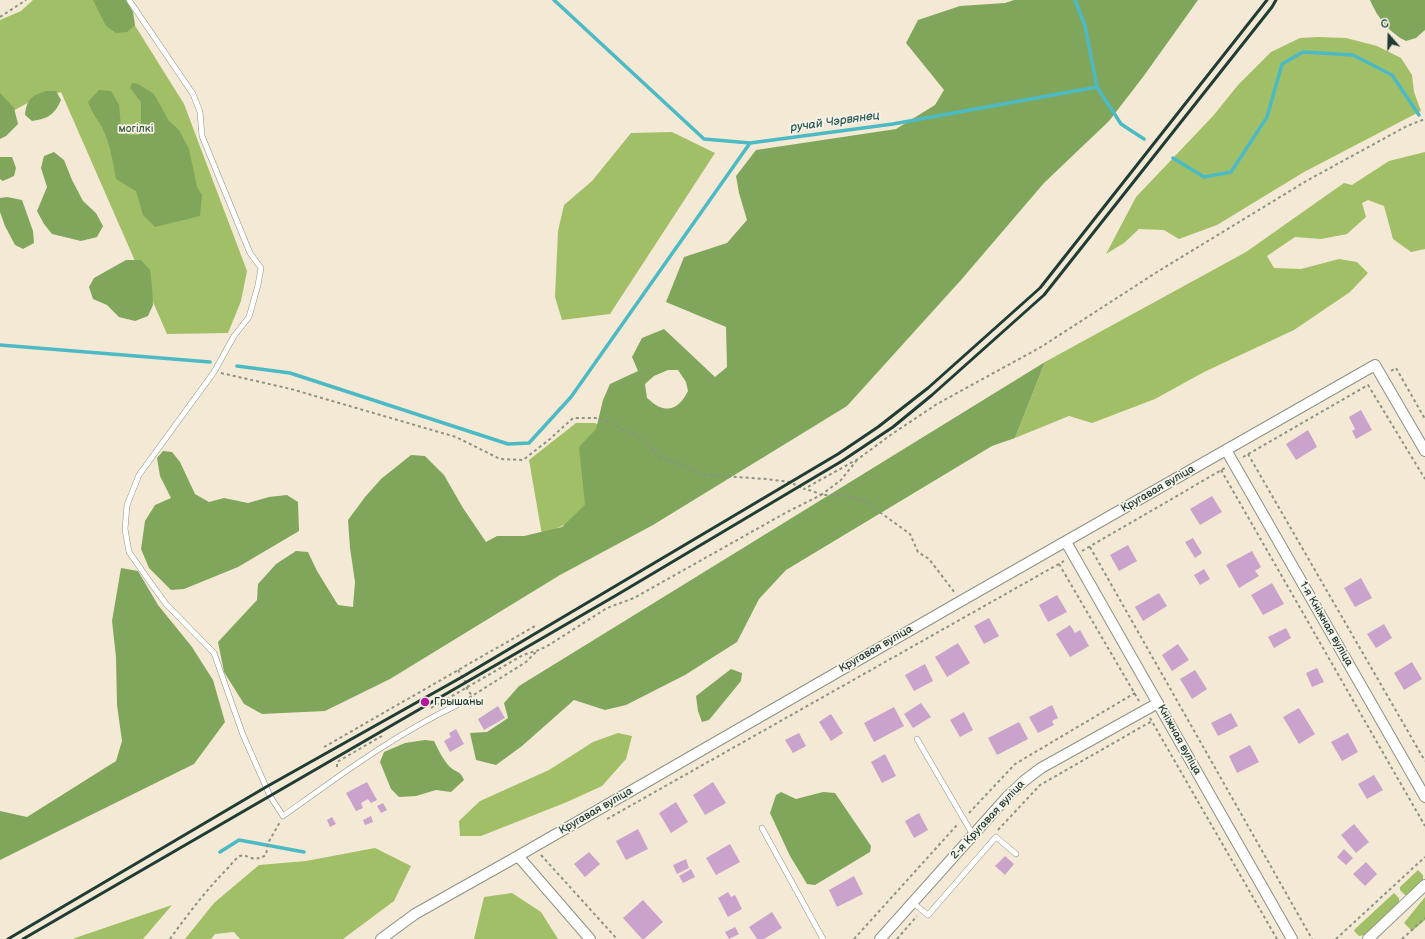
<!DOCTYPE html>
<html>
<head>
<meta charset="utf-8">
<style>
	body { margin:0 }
	#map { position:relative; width:1425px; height:939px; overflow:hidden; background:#f4e9d5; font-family:"Balsamiq Sans",sans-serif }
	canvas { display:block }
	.north { position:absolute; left:1369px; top:16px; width:40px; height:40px; -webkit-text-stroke:3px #f7f3e8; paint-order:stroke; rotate:340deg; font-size:11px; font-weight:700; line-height:16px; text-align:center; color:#1f3d34 }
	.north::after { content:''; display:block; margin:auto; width:14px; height:18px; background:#1f3d34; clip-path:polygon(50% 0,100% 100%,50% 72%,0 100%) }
</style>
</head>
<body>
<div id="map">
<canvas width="1425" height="939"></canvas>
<div class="north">С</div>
</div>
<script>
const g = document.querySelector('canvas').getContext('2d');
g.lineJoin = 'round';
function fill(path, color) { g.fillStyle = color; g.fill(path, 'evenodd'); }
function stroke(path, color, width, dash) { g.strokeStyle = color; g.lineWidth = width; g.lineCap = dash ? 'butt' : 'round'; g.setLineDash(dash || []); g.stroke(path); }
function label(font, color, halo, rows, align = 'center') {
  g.font = font + ' "Balsamiq Sans",sans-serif'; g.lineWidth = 3.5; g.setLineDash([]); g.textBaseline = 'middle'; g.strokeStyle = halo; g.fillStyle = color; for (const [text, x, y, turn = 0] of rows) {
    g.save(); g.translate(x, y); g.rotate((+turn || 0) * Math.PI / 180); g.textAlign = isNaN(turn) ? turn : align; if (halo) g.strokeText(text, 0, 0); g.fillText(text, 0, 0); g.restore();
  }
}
fill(new Path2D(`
	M33 0H119L184 104 247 271 241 301 228 333 167 334 61 92 35 99 0 118V20L21 11Z
	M1318 37 1346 38 1377 46 1401 58 1412 75 1414 92 1421 111 1304 172 1217 225 1179 239 1164 230 1139 229 1124 243 1106 254 1136 197 1213 116 1238 85 1271 52 1300 38Z
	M672 132 715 153 610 314 562 320 555 297 558 231 564 205 592 181 631 133Z
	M1425 152V249L1411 252 1393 239 1384 206 1368 200 1362 203 1366 217 1347 234 1321 239 1295 237 1267 256 1274 268 1301 269 1339 259 1357 262 1368 273 1350 292 1294 330 1204 372 1155 399 1092 423 1069 416 1015 438 1045 362 1246 252 1344 183 1352 185 1389 161Z
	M576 423H595L639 452 590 513 542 535 529 460Z
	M618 733 632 736 626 759 602 786 567 802 481 836H460L459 821 480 801 549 770 593 742Z
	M375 848 411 866 394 901 343 939H240L234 932 215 934 211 939H185L214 903 259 865 306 861Z
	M1418 870 1423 875V881L1410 894 1405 895 1400 890V887Z
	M512 893 541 912 558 939H474L484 897Z
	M1394 893 1399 898V904L1365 935 1359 936 1354 931 1355 929Z
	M1425 897V920L1412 931 1404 923Z
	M172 905 143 939H73L75 938Z`), '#a1bf66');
fill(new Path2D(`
	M93 0H126L133 12 135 25 127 32 116 33 106 26Z
	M1014 0H1198L1143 77 1109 121 1044 183 961 280 847 406 653 525 560 575 390 679 325 711 262 714 244 704 224 672 218 642 257 600 258 584 276 564 296 551 308 552 317 571 338 605 353 607 355 582 350 548 348 520 365 497 381 479 411 455 425 456 444 475 463 508 486 542 497 536H524L562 527 585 505 579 447 596 429 603 400 610 384 638 371 632 357 642 338 664 329 715 377 727 367 726 327 666 302 684 257 727 243 747 220 739 193 736 176 756 150 896 129 935 105 944 90 906 43 918 20 960 6 1005 3ZM668 370H678L686 382 688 391C683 401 674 413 660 407 656 406 651 401 647 398L645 384 654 376Z
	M1370 0H1425V30L1416 38 1406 41C1389 33 1377 17 1370 0Z
	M132 83 138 84 154 94 169 121 179 130 189 149 197 187 202 195 200 216 155 227 143 215 136 191 116 179C113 162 110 143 102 127 96 117 92 113 88 102L99 90 111 91 119 105 121 127 130 135H139L141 124V102L130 88Z
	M46 91H56L61 100C55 114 48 119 32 121L25 115C27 99 31 96 46 91Z
	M0 93 14 108 18 124 6 136 0 139Z
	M54 152 64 160 72 180 83 201 96 213 103 226 97 237 81 241 52 234 44 224 37 211 47 187 41 168 44 156Z
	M0 157H12L16 168 14 176 3 181 0 179Z
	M7 197 22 200 33 231 34 243 23 249 15 245 5 226 0 212V198Z
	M126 260H141L150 270 152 286 153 305 148 316 135 321 119 317 107 305 93 299 89 287 94 278Z
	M1045 362 1015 438 992 446 786 570 759 599 737 642 685 675 626 705 605 710 574 700 522 746 496 765 476 760 470 733 487 732 508 718 504 703 519 686Z
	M163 451 172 452 180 462 195 494 209 502 224 498 248 503 269 497 287 495 298 502 299 531 238 567 184 589 171 590 149 568 141 549 145 521 155 505 171 498 160 476 157 458Z
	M121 568 138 571 158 605 192 647 213 680 225 722 194 764 0 860V811L27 817 116 761 122 741 117 705 116 657 112 621Z
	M731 669 742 673 741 681 709 720 702 722 698 711 696 696Z
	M425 740 434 741C438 749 443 760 450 767 456 773 460 770 464 780L451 792 436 790 416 796 399 797 391 789 380 762 384 752 405 743Z
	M781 792 796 799 823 792 835 793 871 846 870 852 815 885 807 884 790 856 770 813 776 795Z`), '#80a65b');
stroke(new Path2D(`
	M554 0 704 139 750 143 893 124 1097 87 1121 124 1144 139
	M1075 0 1085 26 1097 87
	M1173 158 1204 177 1231 172 1267 117 1282 64 1303 52 1353 55 1392 75 1419 115
	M0 345 210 362
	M237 366 290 373 508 444 529 443 571 397 750 143
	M220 852 239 840 304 852`), '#4cbac4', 3.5);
fill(new Path2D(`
	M1361 410 1372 430 1356 439 1352 431 1355 429 1349 417Z
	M1308 430 1317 447 1296 460 1286 444Z
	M1212 496 1222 512 1200 525 1190 509Z
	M1193 538 1202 553 1195 558 1185 542Z
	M1128 545 1137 561 1119 571 1110 555Z
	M1252 551 1261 567 1255 571 1259 576 1239 588 1226 565Z
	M1204 569 1210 579 1200 585 1194 575Z
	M1361 578 1372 598 1355 607 1344 588Z
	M1272 583 1284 604 1263 615 1251 595Z
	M1159 593 1167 606 1143 621 1135 607Z
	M1057 595 1067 612 1048 622 1039 605Z
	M989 618 999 636 984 644 974 626Z
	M1384 624 1392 638 1376 648 1367 634Z
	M1070 625 1075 633 1080 630 1089 646 1070 657 1056 634Z
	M1286 628 1291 638 1274 648 1268 637Z
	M958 643 970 663 947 677 935 657Z
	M1178 644 1189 660 1172 671 1162 655Z
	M1412 662 1422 679 1404 690 1394 673Z
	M925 664 933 681 914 691 905 675Z
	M1317 668 1324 682 1312 687 1306 673Z
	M1195 670 1207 689 1192 699 1180 679Z
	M921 703 931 717 913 728 904 714Z
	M1052 705 1058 718 1052 721 1054 725 1038 733 1029 717Z
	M498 706 505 718 484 730 478 719Z
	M894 707 904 726 874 742 864 723Z
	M1299 708 1315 734 1299 744 1283 717Z
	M964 712 973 730 960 737 950 720Z
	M1231 713 1238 726 1218 736 1211 723Z
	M831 714 843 733 831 741 819 722Z
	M1019 722 1028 739 997 755 988 738Z
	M456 729 464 744 450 752 444 741 451 737 449 733Z
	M799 733 806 746 793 753 785 740Z
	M1348 733 1358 752 1342 761 1331 742Z
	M1250 745 1259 762 1237 773 1229 756Z
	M885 754 896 776 882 783 871 762Z
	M1374 775 1383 790 1367 799 1358 784Z
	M367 782 377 800 371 803 368 799 361 803 363 808 356 811 346 793Z
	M713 782 726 803 705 815 693 795Z
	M676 802 688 822 671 833 659 813Z
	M383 803 387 810 381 813 377 806Z
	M919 813 928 830 914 838 905 821Z
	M371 816 373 822 365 825 363 820Z
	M332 817 336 824 330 827 327 820Z
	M1354 824 1369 842 1356 853 1341 835Z
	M638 829 648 849 626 860 616 841Z
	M730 844 740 862 716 875 706 858Z
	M1344 849 1353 858 1346 865 1337 857Z
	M589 852 600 864 585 877 574 864Z
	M1005 856 1014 864 1005 875 995 866Z
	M686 859 689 868 677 874 673 865Z
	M1366 862 1377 874 1365 886 1353 874Z
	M691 869 695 877 683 883 679 876Z
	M854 876 863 894 837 907 829 890Z
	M728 892 731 897 735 895 742 909 728 917 718 898Z
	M643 900 663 922 644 939H642L623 918Z
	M772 912 782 928 764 939H757L749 927Z
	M735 927 739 934 729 939 725 932Z`), '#c9a3cc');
const lane = new Path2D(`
	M129 0 193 94 200 112 202 136 250 253 261 268 258 285 249 317 234 336 214 372 139 475 127 505 125 529 129 552 150 582 166 604 214 653 243 735 270 796 283 816C339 776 394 735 457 705
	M917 739 973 835
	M762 828 823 939
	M913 903 928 915 996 837 1016 854`);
const street = new Path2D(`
	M1226 450 1425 797
	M1066 542 1292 939
	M518 856 590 939
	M381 939 415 914 518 856 961 601 1375 365 1425 451
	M880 939 1007 797 1024 781 1041 768 1158 703
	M1368 939 1425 885`);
stroke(lane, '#8a9384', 6);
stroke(street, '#8a9384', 12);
stroke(new Path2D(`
	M0 17 26 0
	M1391 371 1396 368 1425 419
	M221 373 291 389 456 437 500 459 523 460 550 439 573 418H599L642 438 658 456 707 475 766 479 790 482 804 489
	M1248 454 1425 761
	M1243 457 1368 385 1425 479
	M857 460 841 480 821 495H840L863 500 910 534 918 552 929 559 955 593
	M1221 470 1425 826
	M1090 547 1312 939
	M1082 551 1225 468
	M1059 564 1139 701
	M458 670 468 686
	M466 687 472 696
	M464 701 526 662 538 650
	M431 708 523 655 539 650 549 645 607 608 634 598 787 512 821 495 813 491 804 489 858 459 892 434 937 404 1041 347 1157 272 1308 180 1407 126 1425 119
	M1150 718 1277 939
	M324 747 535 626
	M337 767V762L382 736
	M969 813 1015 764 1135 693
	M607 819 1064 561
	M998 830 1040 785 1152 721
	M541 855 617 939
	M170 939C188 914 207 889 229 867 232 863 236 858 240 856 249 853 251 864 266 855L268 843 280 822
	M854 939 957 825
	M897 939 917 916
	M1336 939 1425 857
	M1402 939 1425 918`), '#8a9384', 2, [3, 3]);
stroke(lane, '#fff', 5);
stroke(street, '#fff', 10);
stroke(new Path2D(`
	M8 939 266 787 462 677 838 454 878 427 928 388 1040 288 1267 0
	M23 939 615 596 842 461 893 427 932 395 1044 295 1272 7 1276 0`), '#1f3d34', 3);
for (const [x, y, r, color] of [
	[425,702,5,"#b5179e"]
]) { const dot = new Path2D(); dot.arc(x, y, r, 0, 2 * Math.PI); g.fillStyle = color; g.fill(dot); stroke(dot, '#f7f3e8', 1.5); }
label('11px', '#405e40', '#f7f3e8', [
	["могілкі",136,129]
]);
label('11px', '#1f3d34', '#f7f3e8', [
	["Кругавая вуліца",1158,489,-30],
	["1-я Кніжная вуліца",1326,624,60],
	["Кругавая вуліца",876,649,-30],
	["Кніжная вуліца",1179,740,61],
	["Кругавая вуліца",596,811,-30],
	["2-я Кругавая вуліца",988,820,-47]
]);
label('11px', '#1f3d34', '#f7f3e8', [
	["Грышаны",434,702]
], 'left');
label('italic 12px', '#2a5c58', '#f7f3e8', [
	["ручай Чэрвянец",835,122,-8]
]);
</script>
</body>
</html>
